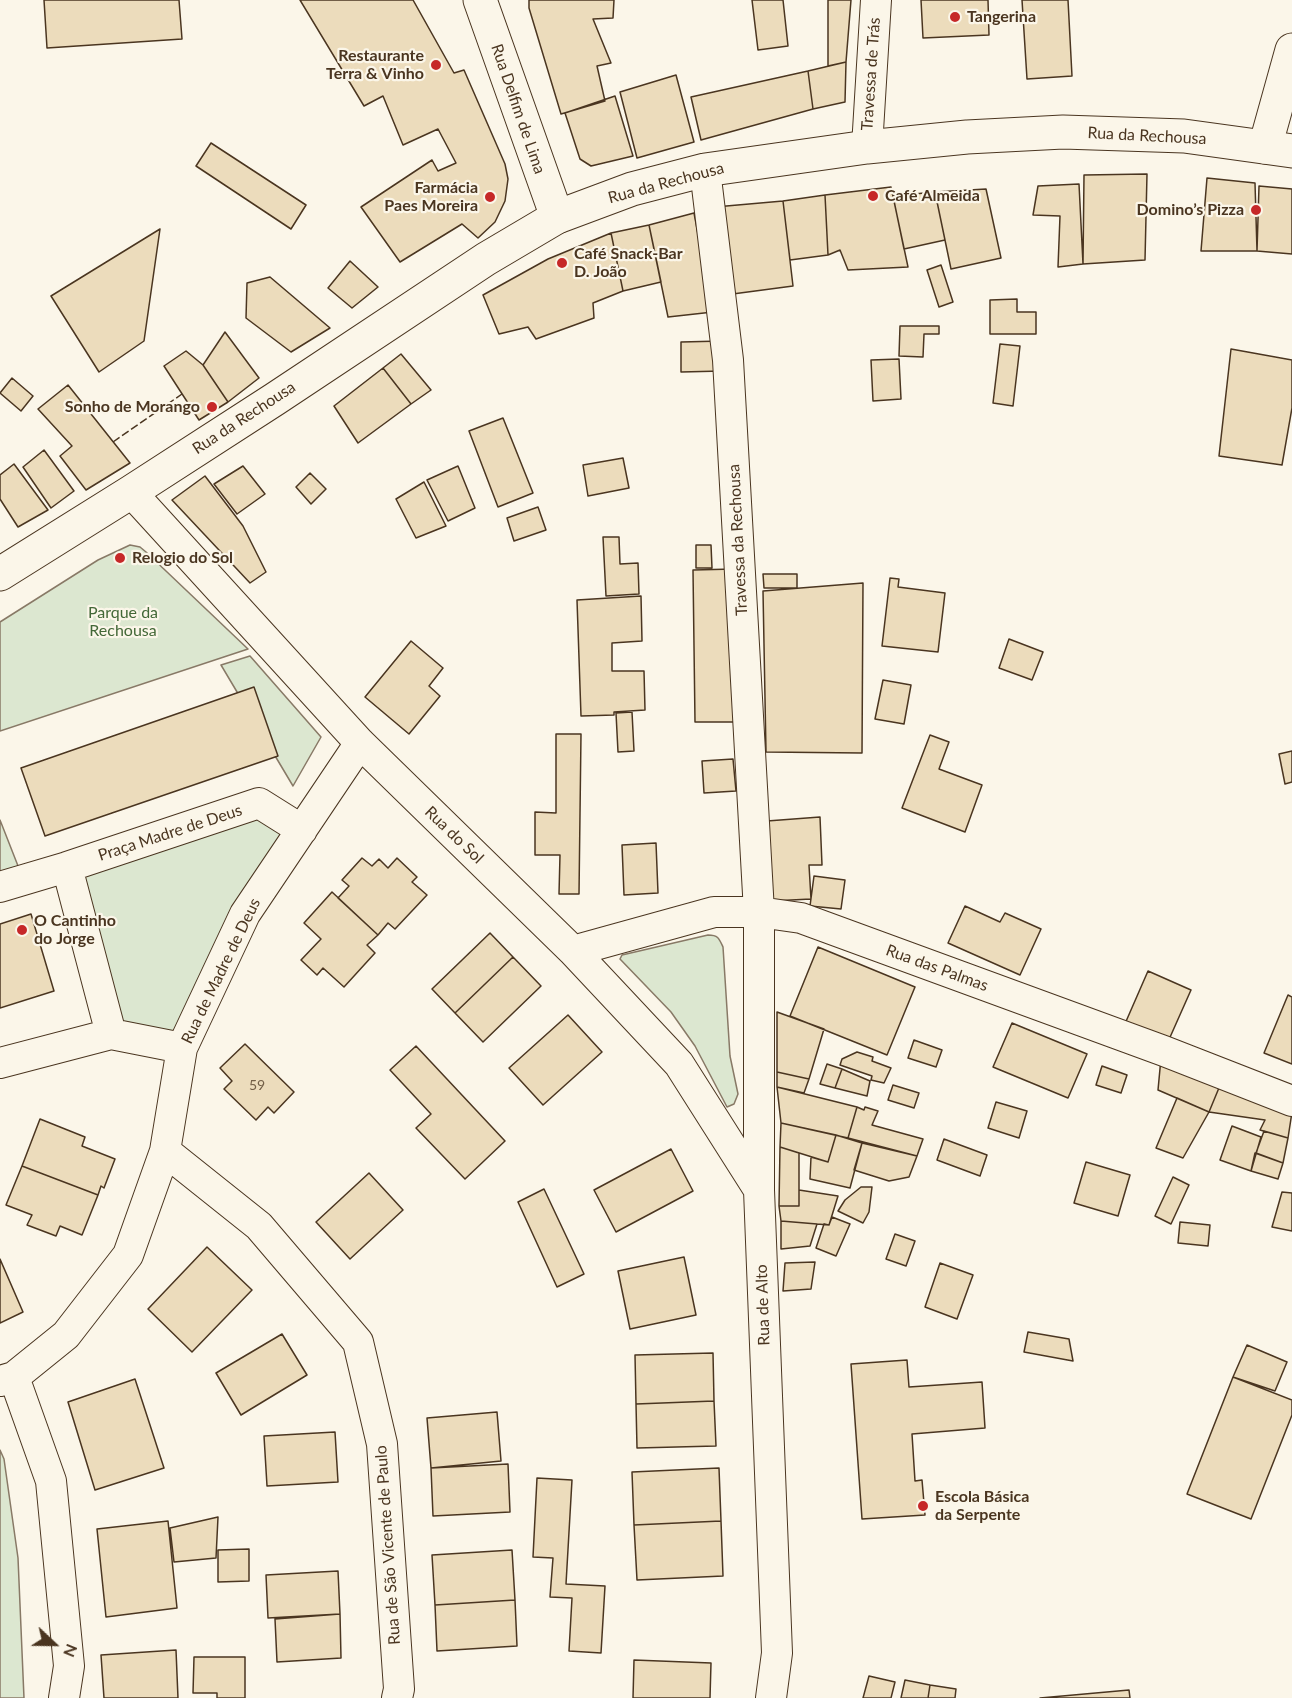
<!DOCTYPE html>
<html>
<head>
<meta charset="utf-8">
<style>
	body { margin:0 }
	#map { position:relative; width:1292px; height:1698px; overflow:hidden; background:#fbf6e9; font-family:Lato,sans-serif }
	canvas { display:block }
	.north { position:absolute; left:24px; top:1614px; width:60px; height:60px; -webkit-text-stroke:4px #fbf6e9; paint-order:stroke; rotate:112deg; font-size:16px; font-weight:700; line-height:24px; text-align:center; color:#4a3520 }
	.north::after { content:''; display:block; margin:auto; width:21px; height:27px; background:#4a3520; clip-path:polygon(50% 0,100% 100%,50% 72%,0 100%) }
</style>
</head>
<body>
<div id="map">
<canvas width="1292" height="1698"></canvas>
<div class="north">N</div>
</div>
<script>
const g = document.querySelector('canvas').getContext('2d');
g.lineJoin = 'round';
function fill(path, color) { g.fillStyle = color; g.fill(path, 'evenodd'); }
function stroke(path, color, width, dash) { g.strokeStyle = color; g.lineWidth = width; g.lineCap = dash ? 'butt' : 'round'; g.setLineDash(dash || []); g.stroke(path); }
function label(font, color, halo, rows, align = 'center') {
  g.font = font + ' Lato,sans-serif'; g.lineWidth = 4.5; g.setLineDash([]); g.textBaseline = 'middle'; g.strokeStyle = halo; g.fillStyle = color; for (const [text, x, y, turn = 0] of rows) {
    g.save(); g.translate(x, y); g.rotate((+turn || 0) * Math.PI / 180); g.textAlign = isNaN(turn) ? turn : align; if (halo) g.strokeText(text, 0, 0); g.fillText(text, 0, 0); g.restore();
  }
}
const green = new Path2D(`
	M130 545 140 547 146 552 248 649 0 731V622L98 560Z
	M250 656 321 737 293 786 221 665Z
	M261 810 292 831 179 1041 115 1030 77 872Z
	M0 820 20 871 0 878Z
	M708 935C718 935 719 938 723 947L730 1056 738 1094 734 1104 727 1107 695 1046 671 1012 620 959 622 955Z
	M0 1450 4 1459 18 1558 24 1698H0Z`);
fill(green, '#dce7d0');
stroke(green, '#887966', 1.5);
const building = new Path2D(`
	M44 0H179L182 39 47 48Z
	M300 0H413L454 73 464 70 505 164 508 179 505 201 495 222 478 238 462 224 400 262 361 207 432 160 438 171 456 163 438 129 403 145 383 96 364 106Z
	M529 0H614L613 18 593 19 611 63 597 66 605 101 561 114 529 8Z
	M752 0H783L788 46 758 50Z
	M828 0H851L846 62 828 66Z
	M921 0H988L989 35 923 38Z
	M1022 0H1068L1072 76 1027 79Z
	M846 62 845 102 813 109 808 71Z
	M808 71 813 109 701 140 691 97Z
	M676 75 694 142 637 158 620 92Z
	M615 96 633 156 591 166 580 159 565 113Z
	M211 143 306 205 291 229 196 166Z
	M1147 174 1145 260 1083 264 1084 175Z
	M1207 178 1255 183 1257 251H1201Z
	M1079 184 1083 264 1058 267 1060 216 1033 215 1038 186Z
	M1259 186 1292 189V254L1257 251Z
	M891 187 908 267 848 270 840 250 828 255 825 195Z
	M986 189 1001 258 951 269 935 192Z
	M935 192 945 240 904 249 893 196Z
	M825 195 828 255 790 260 783 201Z
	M783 201 793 286 725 295 715 207Z
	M694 213 713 312 668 317 649 225Z
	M649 225 661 282 623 291 611 233Z
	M160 229 144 341 99 372 51 296Z
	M611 233 623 291 593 303 594 318 536 339 528 327 499 334 483 295 548 259Z
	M350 261 378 287 352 308 328 288Z
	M941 265 953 302 939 307 927 270Z
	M270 277 330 328 291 352 246 318 247 283Z
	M1017 299V312H1036V334H990V300Z
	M900 326H939V334H924L923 357 899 356Z
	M225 332 259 378 228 402 203 365Z
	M722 341V371L681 372V342Z
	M1000 344 1020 346 1013 406 993 403Z
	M1231 349 1292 360V408L1282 465 1219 456Z
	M186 351 203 365 228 402 199 420 164 366Z
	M401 354 431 390 411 404 383 368Z
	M899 359 901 399 873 401 871 360Z
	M383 368 411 404 358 443 334 406Z
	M12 378 33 396 21 411 0 393Z
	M68 385 130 463 86 490 60 456 72 446 38 409Z
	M503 418 533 493 498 507 469 431Z
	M44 450 74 491 51 508 23 467Z
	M623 458 629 488 588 496 583 465Z
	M14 464 48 510 18 527 0 499V475Z
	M243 466 265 494 237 514 214 484Z
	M458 466 475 508 448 521 427 480Z
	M310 473 326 489 311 504 296 487Z
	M205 476 243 526 266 572 250 583 172 500Z
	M424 482 446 526 416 538 396 499Z
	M538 507 546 530 514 541 507 518Z
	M603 537H619L620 564 638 563 639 594 606 596Z
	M696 545H711L712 568H696Z
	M734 569 737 722H695L693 570Z
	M763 574H797V588H764Z
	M890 578 899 579 898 587 945 593 938 652 882 646Z
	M863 583 862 753 766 752 763 591Z
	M641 596 642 641 612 643V671H644L645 710 614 712V715L581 716 577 600Z
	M1009 639 1043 652 1032 680 999 668Z
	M411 641 443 668 429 686 440 696 409 734 365 697Z
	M883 680 911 685 904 724 875 719Z
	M254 687 278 756 45 836 21 768Z
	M632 712 634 751 618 752 616 713Z
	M556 734H581L579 894H559L560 855H535V812L556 813Z
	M930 735 949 742 939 769 982 785 965 832 902 808Z
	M1292 751V782L1285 784 1279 754Z
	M733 759 736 791 704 793 702 761Z
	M820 817 822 865H809L811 899 771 901 767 821Z
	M656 843 658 893 624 895 622 845Z
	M362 858 372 866 379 859 388 868 397 858 417 877 412 882 427 895 395 929 388 923 378 935 338 898 349 886 342 880Z
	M814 876 845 880 841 909 810 906Z
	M332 892 378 935 367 945 375 953 344 987 323 968 317 975 301 960 321 939 304 923Z
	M965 906 1000 922 1005 913 1041 929 1020 975 948 943Z
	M31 914 54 991 0 1008V924Z
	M490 933 513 957 455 1013 432 989Z
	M818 947 915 987 887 1055 790 1016Z
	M513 957 541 986 483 1042 455 1013Z
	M1148 971 1191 990 1167 1044 1124 1026Z
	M1288 995 1292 997V1064L1264 1053Z
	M777 1012 824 1029 809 1079 777 1072Z
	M568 1015 602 1052 543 1105 509 1068Z
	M1012 1023 1087 1054 1068 1098 993 1067Z
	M914 1040 942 1050 936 1067 908 1058Z
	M245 1044 294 1092 274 1113 268 1107 256 1120 224 1089 232 1081 220 1068Z
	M416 1046 505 1141 465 1179 416 1128 431 1114 390 1070Z
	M857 1052 873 1057 872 1061 891 1068 884 1083 871 1080 872 1076 840 1065 842 1059Z
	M1161 1058 1221 1083 1209 1112 1158 1090Z
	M827 1064 842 1069 835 1088 820 1084Z
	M1102 1066 1127 1075 1121 1093 1096 1085Z
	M842 1069 870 1081 867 1096 835 1088Z
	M777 1072 809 1079 804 1093 777 1087Z
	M1221 1083 1292 1112 1288 1138 1260 1130 1265 1120 1209 1112Z
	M893 1085 919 1093 914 1108 888 1100Z
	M777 1087 857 1107 848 1138 781 1123Z
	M1177 1098 1209 1112 1183 1158 1156 1148Z
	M996 1102 1027 1111 1019 1138 988 1128Z
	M857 1107 864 1110 865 1107 878 1111 872 1125 923 1139 917 1156 848 1138Z
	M40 1119 85 1137 82 1146 115 1159 104 1188 101 1186 98 1195 22 1166Z
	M781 1123 836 1135 828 1162 780 1147Z
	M1232 1126 1261 1137 1251 1171 1220 1160Z
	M1264 1131 1288 1138 1283 1163 1256 1153Z
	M836 1135 862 1143 850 1188 810 1179 811 1157 828 1162Z
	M944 1139 987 1155 980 1176 937 1160Z
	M862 1143 917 1156 909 1177 889 1181 854 1170Z
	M780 1147 799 1153V1206H779Z
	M671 1149 693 1191 616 1232 594 1190Z
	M1255 1153 1283 1163 1278 1179 1251 1171Z
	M1086 1162 1130 1175 1118 1216 1074 1203Z
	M22 1166 98 1195 82 1235 60 1226 56 1236 27 1225 32 1215 6 1205Z
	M369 1173 403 1210 350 1259 316 1222Z
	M1173 1177 1189 1185 1171 1224 1155 1216Z
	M861 1187H872L869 1212 863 1223 838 1211 845 1200Z
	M544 1189 584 1274 557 1287 518 1202Z
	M799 1190 838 1196 829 1225 781 1221 779 1206H799Z
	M1282 1192 1292 1193V1231L1272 1227Z
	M832 1217 850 1224 836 1256 816 1248 824 1224 829 1225Z
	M781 1221 817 1224 810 1246 781 1249Z
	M1180 1222 1210 1225 1208 1246 1178 1243Z
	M895 1234 915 1241 906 1266 886 1259Z
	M207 1247 252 1290 192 1352 148 1309Z
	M684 1257 696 1315 630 1329 618 1271Z
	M0 1259 23 1312 0 1323Z
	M815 1262 811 1289 783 1291 785 1263Z
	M940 1263 973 1275 957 1319 925 1307Z
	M1028 1332 1069 1339 1073 1361 1024 1352Z
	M282 1334 307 1375 241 1415 216 1373Z
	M1247 1345 1287 1362 1275 1391 1233 1377Z
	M713 1353 714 1401 636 1404 635 1355Z
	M907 1360 909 1387 982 1382 985 1428 912 1434 915 1481 922 1480 925 1515 862 1519 851 1364Z
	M1233 1377 1292 1400V1415L1251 1519 1187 1494Z
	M135 1379 164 1468 95 1490 68 1402Z
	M714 1401 716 1446 637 1448 636 1404Z
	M497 1412 501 1461 431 1468 427 1418Z
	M335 1432 338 1482 267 1486 264 1436Z
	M508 1464 510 1512 433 1516 431 1468Z
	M719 1468 721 1521 634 1525 632 1472Z
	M537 1478 572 1480 566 1584 605 1586 601 1653 569 1651 572 1598 550 1597 553 1558 533 1557Z
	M218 1517 216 1558 174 1562 170 1528Z
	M168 1521 177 1608 106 1617 97 1529Z
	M721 1521 723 1576 637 1580 634 1525Z
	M249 1549V1581L218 1582V1550Z
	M512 1550 515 1600 435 1605 432 1555Z
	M338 1571 340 1614 268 1618 266 1575Z
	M515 1600 517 1646 437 1651 435 1605Z
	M340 1614 341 1658 277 1662 275 1619Z
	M176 1650 178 1698H104L101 1655Z
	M194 1657H245V1698H217V1693H193Z
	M634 1660 711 1663 710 1698H633Z
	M869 1676 895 1682 891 1698H863Z
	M905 1680 930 1685 928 1698H901Z
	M930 1685 956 1689 955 1698H928Z
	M1129 1690 1130 1698H1040Z`);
fill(building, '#ecdcbc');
stroke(building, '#4a3520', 1.5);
const street = new Path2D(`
	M867 147 876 0
	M705 170 728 360 759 912V1190L777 1653 771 1698
	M131 492 360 743 573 951 679 1064 759 1190
	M0 887 67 867
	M573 951 714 912H759L801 918 1164 1051 1292 1101
	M111 1034 67 867 259 803 302 830
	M0 1063 111 1034 182 1048
	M165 1151 259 1226 358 1342 382 1444 399 1689 397 1698
	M14 1377 51 1481 69 1666 64 1698
	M0 1381 14 1377 66 1335 128 1255 165 1151 182 1048 245 914 360 743`);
const secondary = new Path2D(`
	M480 0 557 217
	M1265 147 1292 50`);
const primary = new Path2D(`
	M0 574 131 492 275 399 486 259 557 217 632 189 705 170 867 147 967 137 1063 132 1184 136 1292 151`);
stroke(street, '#4a3520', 32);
stroke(secondary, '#4a3520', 35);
stroke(primary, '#4a3520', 35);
stroke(street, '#fbf6e9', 30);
stroke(secondary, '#fbf6e9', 33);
stroke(primary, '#fbf6e9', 33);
stroke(new Path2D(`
	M113 442 182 394`), '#4a3520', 1.5, [8, 3]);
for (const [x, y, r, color] of [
	[955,17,6,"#c62828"],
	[436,65,6,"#c62828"],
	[873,196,6,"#c62828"],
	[490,197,6,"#c62828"],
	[1256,210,6,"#c62828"],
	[562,263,6,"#c62828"],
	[212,407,6,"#c62828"],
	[120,558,6,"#c62828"],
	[22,930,6,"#c62828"],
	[923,1506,6,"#c62828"]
]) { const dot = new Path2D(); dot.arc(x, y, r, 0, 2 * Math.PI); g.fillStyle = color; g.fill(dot); stroke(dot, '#fbf6e9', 2); }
label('14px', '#725f47', null, [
	["59",257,1085]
]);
label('bold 16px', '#4a3520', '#fbf6e9', [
	["Tangerina",967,17],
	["Restaurante",424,56,"right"],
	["Terra & Vinho",424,74,"right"],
	["Farmácia",478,188,"right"],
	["Paes Moreira",478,206,"right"],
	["Café Almeida",885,196],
	["Domino’s Pizza",1244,210,"right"],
	["Café Snack-Bar",574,254],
	["D. João",574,272],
	["Sonho de Morango",200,407,"right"],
	["Relogio do Sol",132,558],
	["O Cantinho",34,921],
	["do Jorge",34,939],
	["Escola Básica",935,1497],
	["da Serpente",935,1515]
], 'left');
label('16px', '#4a3520', '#fbf6e9', [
	["Travessa de Trás",871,74,-86],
	["Rua Delfim de Lima",518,109,71],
	["Rua da Rechousa",1147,136,3],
	["Rua da Rechousa",666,183,-15],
	["Rua da Rechousa",244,418,-33],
	["Travessa da Rechousa",738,540,-93],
	["Praça Madre de Deus",170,833,-18],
	["Rua do Sol",454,835,44],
	["Rua das Palmas",937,968,20],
	["Rua de Madre de Deus",221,971,-64],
	["Rua de Alto",763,1305,-92],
	["Rua de São Vicente de Paulo",388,1545,-94]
]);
label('16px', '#436837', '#fbf6e9', [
	["Parque da",123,613],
	["Rechousa",123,631]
]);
</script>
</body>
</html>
